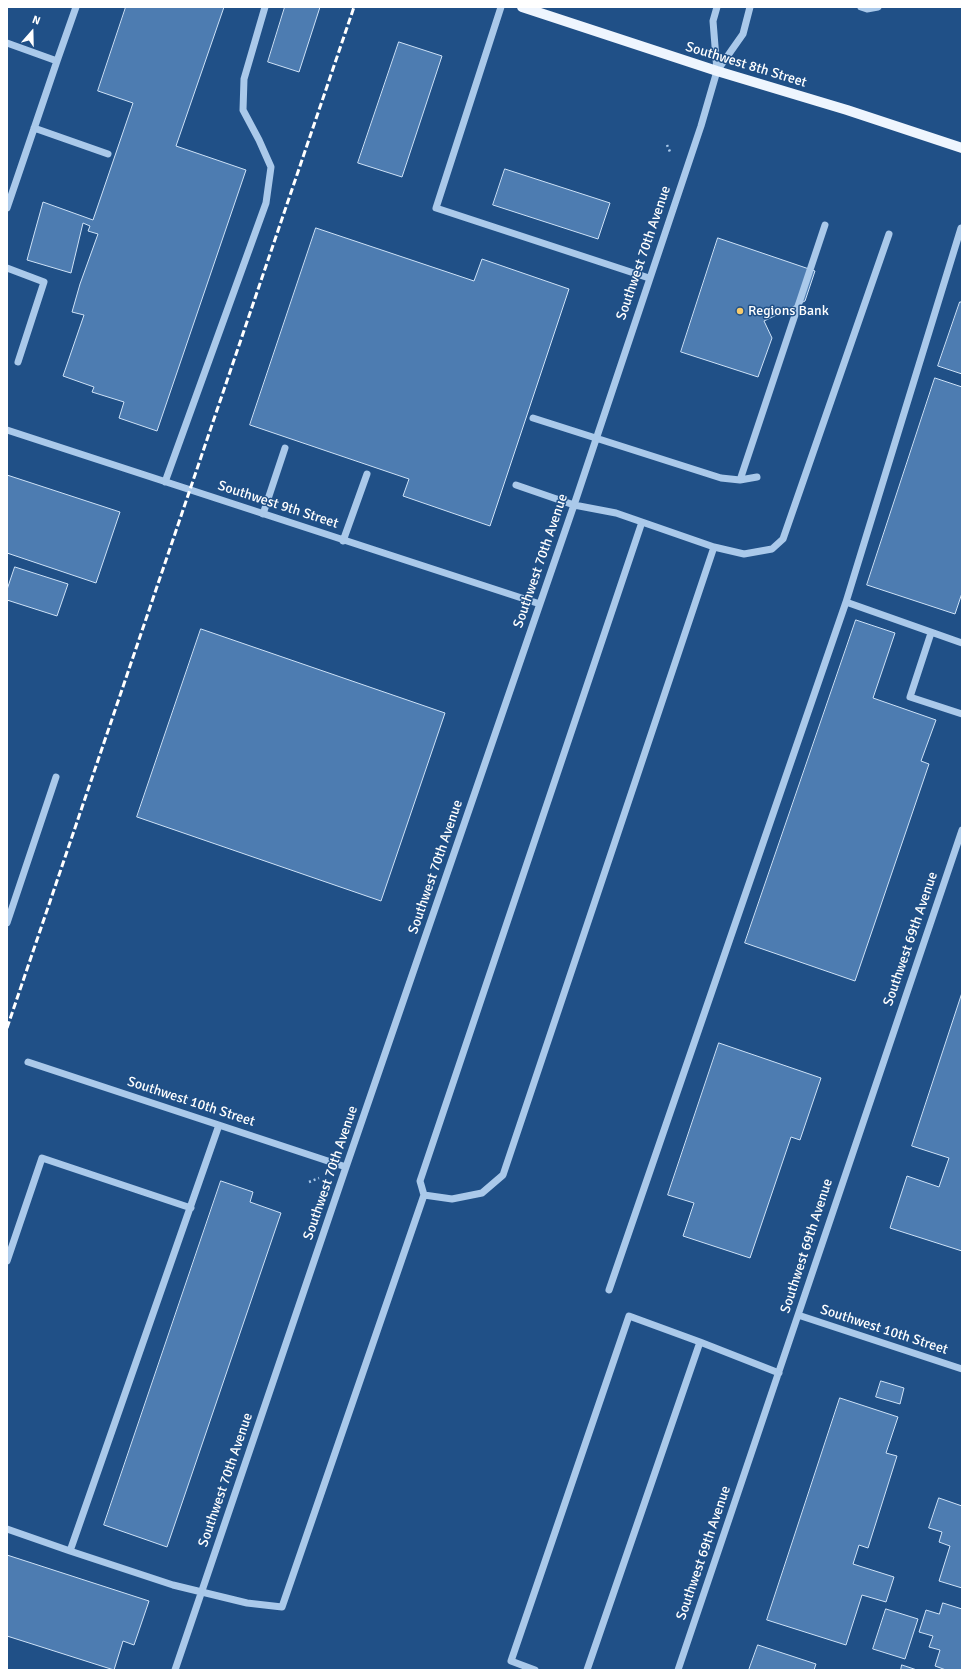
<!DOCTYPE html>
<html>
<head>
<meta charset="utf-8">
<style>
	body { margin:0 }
	#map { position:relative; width:969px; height:1677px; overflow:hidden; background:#205087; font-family:Signika,sans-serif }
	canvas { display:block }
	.frame { position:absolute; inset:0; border:8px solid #fff; pointer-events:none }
	.north { position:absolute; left:12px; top:12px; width:40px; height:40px; -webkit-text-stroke:3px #205087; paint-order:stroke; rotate:20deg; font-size:11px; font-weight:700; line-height:16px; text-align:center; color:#fff }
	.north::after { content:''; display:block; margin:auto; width:14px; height:18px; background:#fff; clip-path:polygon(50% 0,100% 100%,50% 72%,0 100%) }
</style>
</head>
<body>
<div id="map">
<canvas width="969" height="1677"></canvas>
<div class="frame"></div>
<div class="north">N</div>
</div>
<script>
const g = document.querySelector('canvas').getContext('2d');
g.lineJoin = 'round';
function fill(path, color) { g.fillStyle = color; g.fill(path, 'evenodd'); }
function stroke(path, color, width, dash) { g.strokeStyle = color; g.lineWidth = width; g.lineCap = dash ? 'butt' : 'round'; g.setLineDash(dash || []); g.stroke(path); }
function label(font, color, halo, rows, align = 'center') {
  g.font = font + ' Signika,sans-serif'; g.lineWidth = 3; g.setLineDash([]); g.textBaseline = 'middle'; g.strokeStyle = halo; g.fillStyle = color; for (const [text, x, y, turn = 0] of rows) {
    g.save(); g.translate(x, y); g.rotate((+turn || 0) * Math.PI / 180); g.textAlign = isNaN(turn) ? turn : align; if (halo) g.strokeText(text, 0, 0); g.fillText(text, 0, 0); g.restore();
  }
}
const building = new Path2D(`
	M126 7H224L176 146 246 170 157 431 119 418 124 402 92 392 94 387 63 376 84 315 72 312 80 284 98 234 88 231 90 226 83 223 71 273 27 260 43 202 93 220 133 103 98 91Z
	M285 7H320L299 72 268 62Z
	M399 42 442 56 402 177 358 163Z
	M505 169 610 203 598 239 493 205Z
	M316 228 474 281 482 259 569 289 490 526 403 496 409 479 250 425Z
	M718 238 815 271 805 301 764 321 772 338 758 377 681 352Z
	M960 302H962V374L938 366Z
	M935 378 962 387V593L955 614 867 585Z
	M7 475 120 512 96 583 7 553Z
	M15 567 68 584 57 616 7 600V590Z
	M856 620 895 633 873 698 936 720 921 761 929 764 855 981 745 943Z
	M201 629 445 713 381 901 137 817Z
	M962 993V1251L890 1228 907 1176 939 1187 949 1158 912 1146Z
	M719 1043 821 1078 800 1140 791 1137 750 1258 683 1236 694 1203 668 1195Z
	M221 1181 253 1192 250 1202 281 1213 167 1547 104 1525Z
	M881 1381 904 1388 900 1404 876 1397Z
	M840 1398 898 1417 886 1453 897 1456 868 1548 859 1545 853 1564 894 1577 886 1602 862 1595 846 1645 767 1620Z
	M939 1498 962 1506V1588L939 1581 950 1546 939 1542 942 1532 929 1528Z
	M7 1555 149 1601 134 1645 123 1641 114 1670 7 1636Z
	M943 1603 962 1609V1670H946L935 1666 940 1650 929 1647 933 1636 919 1632 926 1610 939 1614Z
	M886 1609 918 1619 905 1659 873 1649Z
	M758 1645 816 1664 814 1670H749Z
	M902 1665 917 1670H901Z`);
fill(building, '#4d7cb1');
stroke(building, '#cee2f7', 1);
stroke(new Path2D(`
	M667 145 671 154
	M309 1182 319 1178`), '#aac9ea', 2.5, [2, 3]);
stroke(new Path2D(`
	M501 7 436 208 649 278
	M861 7 867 9 878 7
	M7 43 57 61 76 7
	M717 71 713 21 717 7
	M34 128 108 154
	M7 208 57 61
	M961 228 846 602 962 643
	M7 268 44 282 18 362
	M533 418 721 478 740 480 757 477
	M7 430 540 604
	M740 480 825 225
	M165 482 266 203 271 167 259 140 243 110 244 79 265 7
	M516 485 574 505 616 513 714 547
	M263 514 285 448
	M343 541 367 474
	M931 633 910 697 962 714
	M7 923 56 777
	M28 1062 346 1167
	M219 1125 70 1551 173 1585 247 1603 282 1607 424 1195 452 1199 482 1193 503 1175 714 547 744 554 772 549 783 539 889 234
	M424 1195 420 1181 642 522
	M7 1261 42 1158 191 1208
	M609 1290 846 602
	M798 1315 962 1369
	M7 1529 70 1551
	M175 1670 346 1167 574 505 701 126 717 71 743 34 750 7
	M535 1670 511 1661 629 1316 700 1342
	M587 1670 700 1342 779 1373
	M678 1670 962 830`), '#aac9ea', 7);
stroke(new Path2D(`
	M522 7 717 71 847 110 962 148`), '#eef5fe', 10);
stroke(new Path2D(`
	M7 1028 354 7`), '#fff', 3, [7, 3]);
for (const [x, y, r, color] of [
	[740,311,4,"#f7ca6b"]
]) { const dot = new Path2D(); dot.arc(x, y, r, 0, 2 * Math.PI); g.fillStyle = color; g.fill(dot); stroke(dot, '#205087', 1.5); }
label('14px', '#fff', '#205087', [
	["Southwest 8th Street",746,65,17],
	["Southwest 70th Avenue",644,253,-71],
	["Southwest 9th Street",278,505,18],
	["Southwest 70th Avenue",541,561,-71],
	["Southwest 70th Avenue",436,867,-71],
	["Southwest 69th Avenue",911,939,-71],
	["Southwest 10th Street",191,1102,18],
	["Southwest 70th Avenue",331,1173,-71],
	["Southwest 69th Avenue",807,1246,-72],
	["Southwest 10th Street",884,1330,18],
	["Southwest 70th Avenue",226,1480,-71],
	["Southwest 69th Avenue",704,1553,-71]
]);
label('14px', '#fff', '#205087', [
	["Regions Bank",748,311]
], 'left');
</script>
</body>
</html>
